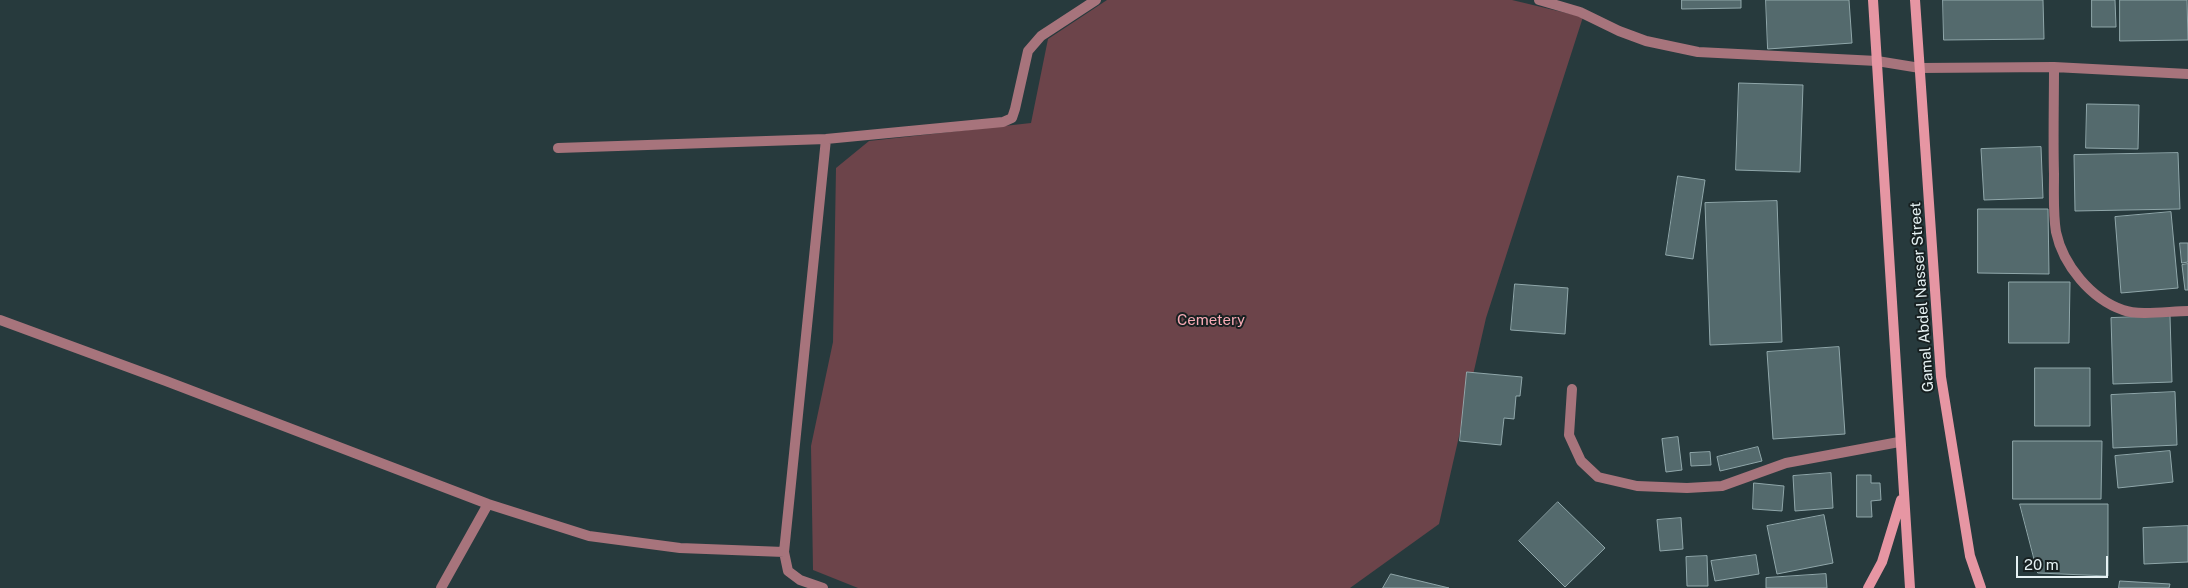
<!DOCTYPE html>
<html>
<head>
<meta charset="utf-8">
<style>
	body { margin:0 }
	#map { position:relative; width:2188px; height:588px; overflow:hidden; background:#273a3d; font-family:"Public Sans",sans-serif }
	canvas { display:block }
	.scale { position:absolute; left:2016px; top:556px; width:92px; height:22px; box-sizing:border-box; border:2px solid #e5f1f3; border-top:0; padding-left:6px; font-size:15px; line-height:18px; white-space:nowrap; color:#e5f1f3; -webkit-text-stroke:4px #172021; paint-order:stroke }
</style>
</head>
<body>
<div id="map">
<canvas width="2188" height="588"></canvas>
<div class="scale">20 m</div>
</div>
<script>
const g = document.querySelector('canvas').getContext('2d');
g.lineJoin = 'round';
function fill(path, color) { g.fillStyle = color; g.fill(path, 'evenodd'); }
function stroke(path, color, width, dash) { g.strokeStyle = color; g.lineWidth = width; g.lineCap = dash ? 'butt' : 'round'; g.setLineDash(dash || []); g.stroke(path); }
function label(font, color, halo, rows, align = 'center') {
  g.font = font + ' "Public Sans",sans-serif'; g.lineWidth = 4; g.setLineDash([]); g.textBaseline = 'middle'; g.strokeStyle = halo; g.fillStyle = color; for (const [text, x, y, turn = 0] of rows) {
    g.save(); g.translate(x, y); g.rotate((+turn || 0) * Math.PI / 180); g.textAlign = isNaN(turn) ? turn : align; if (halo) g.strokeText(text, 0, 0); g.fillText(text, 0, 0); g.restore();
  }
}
fill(new Path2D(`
	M1107 0H1512L1583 17 1486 318 1439 524 1350 588H858L813 570 811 446 833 342 836 168 869 141 1031 123 1048 39Z`), '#6c444a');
const building = new Path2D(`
	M1682 0H1741V8L1682 9Z
	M1766 0H1849L1852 43 1768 49Z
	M1943 0H2043L2044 39 1944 40Z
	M2092 0H2115L2116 27H2092Z
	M2120 0H2187L2188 40 2120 41Z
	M1739 83 1803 85 1800 172 1736 170Z
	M2087 104 2139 105 2138 149 2086 148Z
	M2041 147 2043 198 1984 200 1981 149Z
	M2178 153 2180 209 2075 211 2074 155Z
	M1678 176 1705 180 1693 259 1666 255Z
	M1777 201 1782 342 1710 345 1705 203Z
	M1978 209H2048L2049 274 1978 273Z
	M2171 212 2178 288 2121 293 2115 217Z
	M2180 243H2188V262L2182 263Z
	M2188 264V290H2185L2182 265Z
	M2009 282H2070L2069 343H2009Z
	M1515 284 1568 288 1565 334 1511 330Z
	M2170 316 2172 382 2113 384 2111 318Z
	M1839 347 1845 434 1773 439 1767 352Z
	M2035 368H2090V426H2035Z
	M1467 372 1522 377 1520 396H1516L1514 419 1504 418 1501 445 1460 441Z
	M2175 392 2177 445 2113 448 2111 395Z
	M1678 437 1682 470 1666 472 1662 439Z
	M2013 441H2102L2101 499H2013Z
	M1758 447 1762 461 1720 471 1717 457Z
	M2170 451 2173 482 2118 488 2115 456Z
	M1710 452 1711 465 1691 466 1690 453Z
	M1831 473 1833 508 1795 511 1793 476Z
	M1857 475H1871V483H1880L1881 500 1871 501 1872 517H1857Z
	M1754 483 1784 486 1782 511 1753 509Z
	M1558 502 1605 548 1565 587 1519 541Z
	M2020 504H2108V576L2038 573Z
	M1824 515 1833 563 1777 574 1767 526Z
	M1681 518 1683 549 1660 551 1657 520Z
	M2188 526V562L2144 564 2143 528Z
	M1756 555 1759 574 1715 581 1711 561Z
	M1707 556 1708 586H1687L1686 557Z
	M1391 574 1449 588H1383Z
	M1826 574 1827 588H1766V578Z
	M2120 581 2170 584 2169 588H2119Z`);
fill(building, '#546a6d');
stroke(building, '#90a7aa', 1);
stroke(new Path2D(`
	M1539 0 1580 12 1619 31 1646 41 1698 52 1877 61 1920 68 2054 67 2188 74
	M2054 67C2054 103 2053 139 2054 174 2054 193 2053 214 2056 232 2063 265 2091 299 2123 310 2139 316 2170 311 2188 311
	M558 148 826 139 1003 122 1012 118 1015 109 1028 51 1041 36 1096 0
	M0 320 166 381 488 504 589 536 680 548 784 552
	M1572 389 1569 435 1581 461 1598 477 1637 486 1687 488 1722 486 1786 463 1899 442
	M441 588 488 504
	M823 588 800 580 788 571 784 552 826 139`), '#a7747c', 10);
stroke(new Path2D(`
	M1873 0 1910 588
	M1915 0 1941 377 1970 556 1981 588
	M1868 588 1882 562 1901 500`), '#e696a3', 10);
label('15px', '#e5f1f3', '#172021', [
	["Gamal Abdel Nasser Street",1922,297,-94]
]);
label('15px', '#f8abb6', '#172021', [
	["Cemetery",1211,320]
]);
</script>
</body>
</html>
